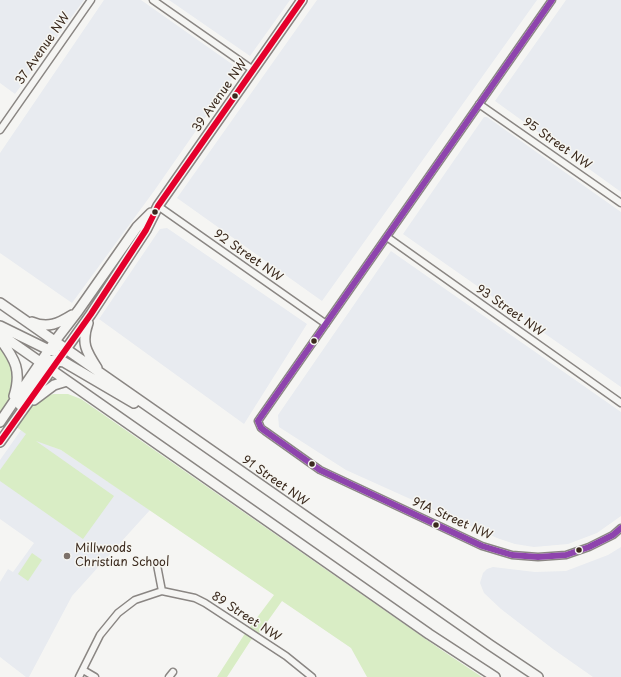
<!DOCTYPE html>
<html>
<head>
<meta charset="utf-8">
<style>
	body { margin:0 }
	canvas { display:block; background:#f5f5f3 }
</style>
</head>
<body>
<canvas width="621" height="677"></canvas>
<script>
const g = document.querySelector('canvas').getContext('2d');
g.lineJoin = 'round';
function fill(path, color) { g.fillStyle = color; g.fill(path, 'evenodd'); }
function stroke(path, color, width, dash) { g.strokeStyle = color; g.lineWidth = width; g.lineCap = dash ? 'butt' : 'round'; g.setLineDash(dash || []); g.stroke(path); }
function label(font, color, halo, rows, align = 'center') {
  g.font = font + ' "Playpen Sans",sans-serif'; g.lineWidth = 3; g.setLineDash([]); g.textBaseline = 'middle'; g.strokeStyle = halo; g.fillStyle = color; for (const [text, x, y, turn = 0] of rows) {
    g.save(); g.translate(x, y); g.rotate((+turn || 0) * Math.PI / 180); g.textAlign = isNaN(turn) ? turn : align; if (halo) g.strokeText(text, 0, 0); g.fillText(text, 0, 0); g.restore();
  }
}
fill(new Path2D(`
	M0 0H84L15 94 0 83Z
	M104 0H141L239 69 154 191 72 303 0 253V153Z
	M169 0H290L250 56Z
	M317 0H537L322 301 177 198Z
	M566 0H621V192L495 101Z
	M484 117H487L621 212V387L403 234Z
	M167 228 307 324 244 424 99 319 160 229Z
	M391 251 621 412V516L597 533 568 544 534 547 515 544 497 538 346 470 279 427 278 415Z
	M21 430 36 440 61 450 150 510 72 596 29 677H26L0 657V582L8 569 13 572 34 543 0 519V460Z
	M621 547V677H593L553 649 501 609 484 593 480 583 483 573 487 569 493 567 535 572 566 571 608 555Z`), '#e8ebf0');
fill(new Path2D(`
	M0 345C13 359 17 377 11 396 9 403 4 409 0 415Z
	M54 394H68L81 399 440 649 482 677H367L351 648 282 601 260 632 251 640 227 677H217L244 635 274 595 61 450 36 441 114 496 83 539 0 481V470L26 434 15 426C26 411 35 398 54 394Z
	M32 553 42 560 28 581 18 574Z`), '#d9edc5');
const street = new Path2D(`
	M153 0 253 70
	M552 0 258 421 261 428 265 431 320 470 482 546 512 555 538 557 566 555 589 547 613 535 621 528
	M479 104 621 203
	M0 130 91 0
	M158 206 326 324
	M387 237 621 403
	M157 565 162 591
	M162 591 195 598 205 603 286 656 312 677
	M83 670 95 677
	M79 677 100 635 118 613 135 600 162 591
	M169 677 173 672`);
const secondary = new Path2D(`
	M0 303 490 645 538 677
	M32 322C48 329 59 323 72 315
	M88 323C81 343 86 351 97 368
	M0 326 49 350 55 351
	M0 334 429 634 495 677
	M0 339C15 359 22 371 14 396
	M40 363 54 360 64 362 134 403
	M34 400 54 385 67 381
	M20 405 44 367
	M0 422 55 341 78 311 137 227 151 213
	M0 442 91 314 146 230 158 206 302 0`);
stroke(street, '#8a8683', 9);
stroke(secondary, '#8a8683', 12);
stroke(street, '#f5f5f3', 6);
stroke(secondary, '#f5f5f3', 9);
stroke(new Path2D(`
	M552 0 258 421 261 428 265 431 320 470 482 546 512 555 538 557 566 555 589 547 613 535 621 528`), '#8e44ad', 6);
stroke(new Path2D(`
	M0 442 91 314 146 230 158 206 302 0`), '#e4002b', 6);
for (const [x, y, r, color] of [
	[235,96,3.5,"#3b2a1e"],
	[155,212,3.5,"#3b2a1e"],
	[314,341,3.5,"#3b2a1e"],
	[312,464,3.5,"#3b2a1e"],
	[436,525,3.5,"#3b2a1e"],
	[579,550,3.5,"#3b2a1e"],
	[67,556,4,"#7c7169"]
]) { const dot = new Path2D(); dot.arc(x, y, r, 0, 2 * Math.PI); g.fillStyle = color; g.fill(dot); stroke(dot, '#f6f6f2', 1.5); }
label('12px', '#3b2a1e', '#f6f6f2', [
	["37 Avenue NW",43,49,-55],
	["39 Avenue NW",220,96,-55],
	["95 Street NW",557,144,35],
	["92 Street NW",248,256,35],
	["93 Street NW",510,311,35],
	["91 Street NW",275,481,35],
	["91A Street NW",452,519,24],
	["89 Street NW",246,617,33]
]);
label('12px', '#3b2a1e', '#f6f6f2', [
	["Millwoods",75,549],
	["Christian School",75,563]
], 'left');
</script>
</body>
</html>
